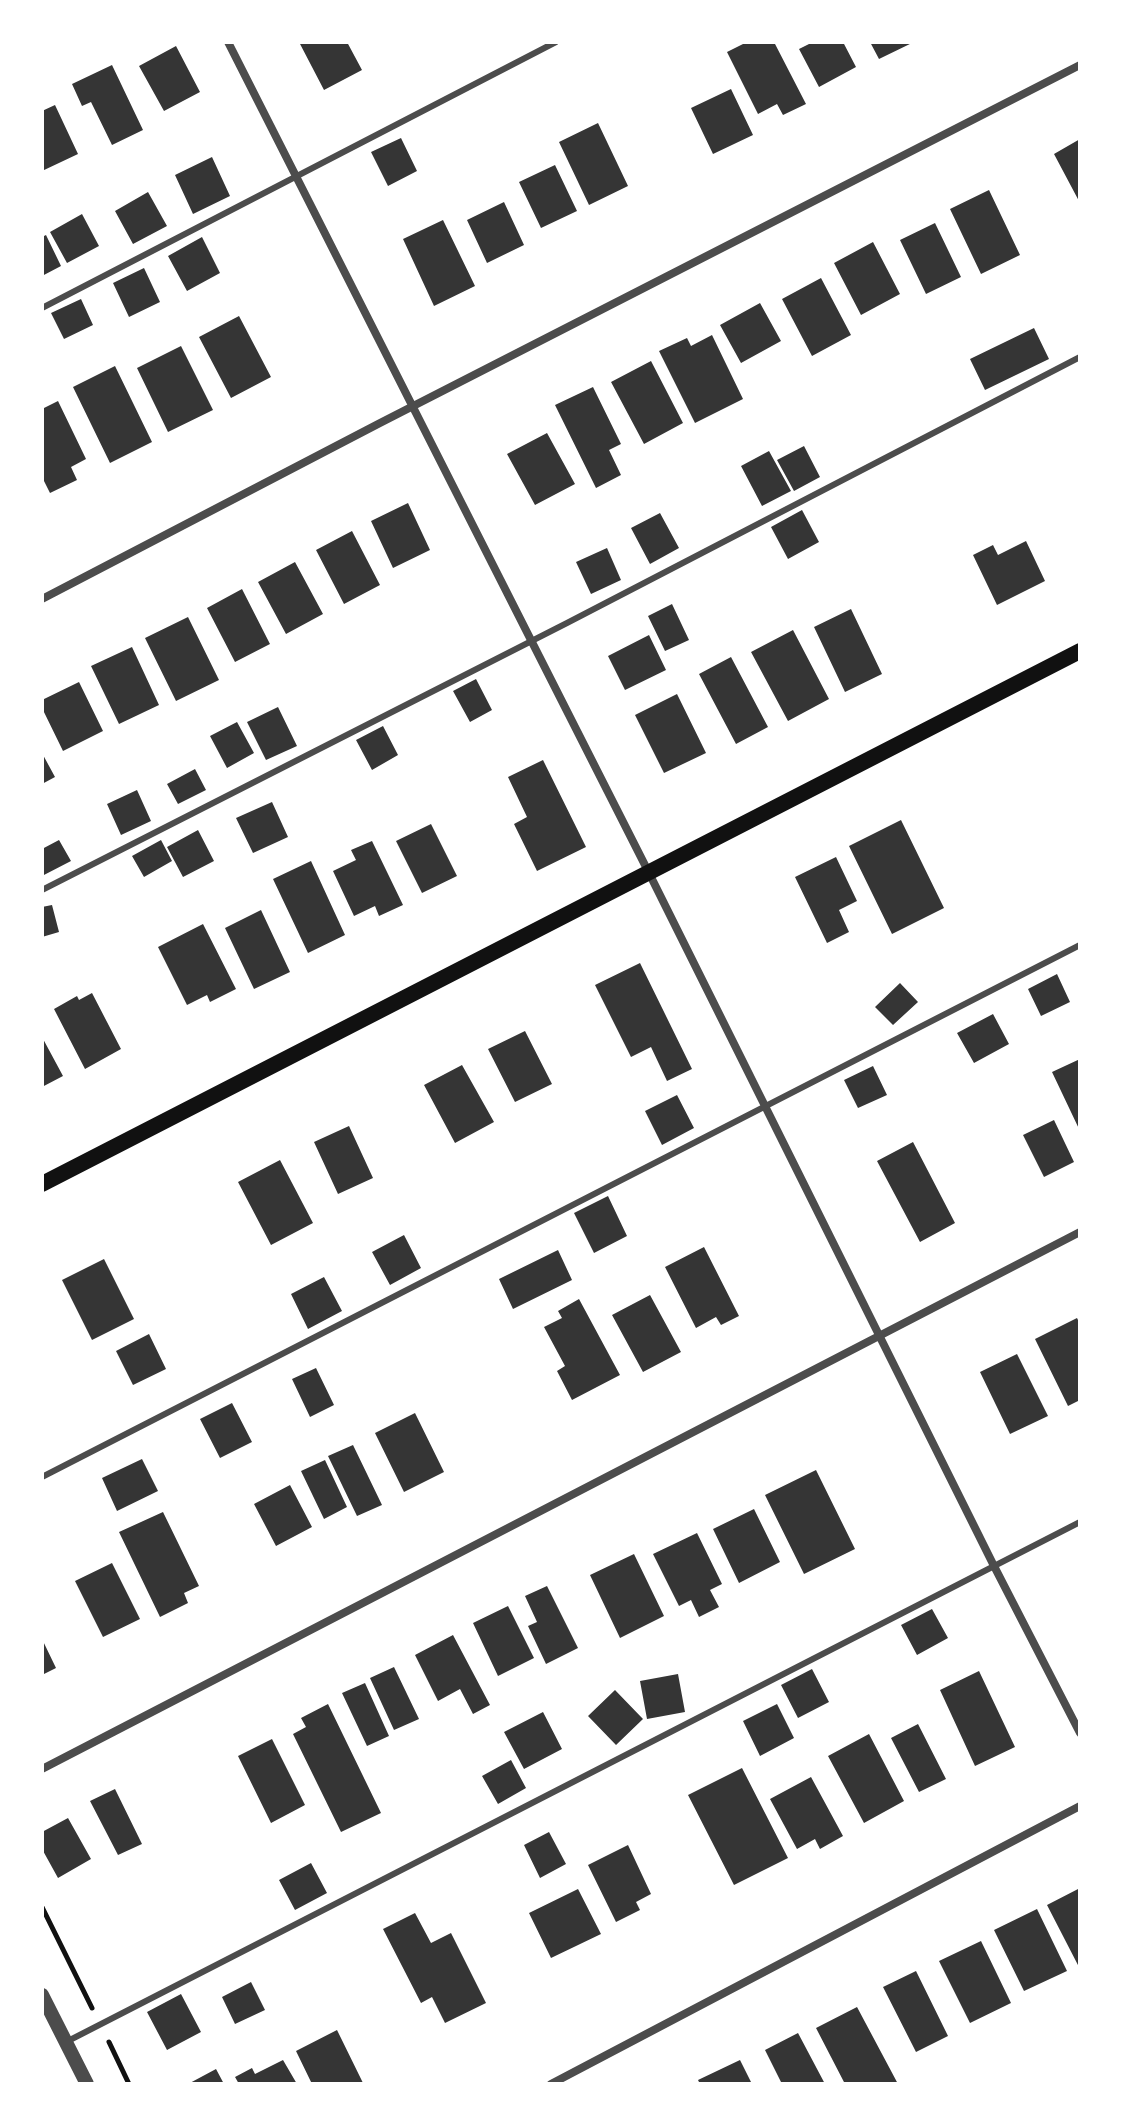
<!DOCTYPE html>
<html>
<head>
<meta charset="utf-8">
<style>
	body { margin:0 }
	#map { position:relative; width:1122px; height:2126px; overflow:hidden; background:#fff; font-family:Lora,serif }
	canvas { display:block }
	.frame { position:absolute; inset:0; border:44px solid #fff; pointer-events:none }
</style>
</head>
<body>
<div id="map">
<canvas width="1122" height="2126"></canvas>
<div class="frame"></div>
</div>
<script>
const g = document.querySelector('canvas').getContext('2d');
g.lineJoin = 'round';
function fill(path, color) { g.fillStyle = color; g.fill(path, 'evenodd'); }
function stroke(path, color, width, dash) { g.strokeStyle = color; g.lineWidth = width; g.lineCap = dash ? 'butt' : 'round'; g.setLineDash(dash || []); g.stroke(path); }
fill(new Path2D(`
	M299 42H347L362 70 324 90Z
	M747 42H774L806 104 783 115 777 104 758 114 727 52Z
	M813 42H843L856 67 819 87 799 49Z
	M870 42H914L879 59Z
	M176 46 200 92 164 111 139 66Z
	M112 65 143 130 112 145 91 102 82 106 72 84Z
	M731 89 753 135 713 154 691 108Z
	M55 105 78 154 42 171V111Z
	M598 123 628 186 589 205 559 142Z
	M401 138 417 171 388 186 371 152Z
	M1080 139V203L1054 154Z
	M212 157 230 196 193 214 175 175Z
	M555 165 577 211 541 228 519 182Z
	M989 190 1020 255 981 274 950 209Z
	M148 192 167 226 133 244 115 211Z
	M504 202 524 245 487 263 467 220Z
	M82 214 99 246 67 263 50 232Z
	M443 220 475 286 434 306 403 239Z
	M935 223 961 277 926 294 900 240Z
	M46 235 61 266 42 276V237Z
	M202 237 220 273 187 291 168 256Z
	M873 242 900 294 861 315 834 263Z
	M144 268 160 302 129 317 113 283Z
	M821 278 851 335 812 356 782 299Z
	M81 299 93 325 64 339 51 313Z
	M760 303 781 341 741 363 720 325Z
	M239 316 271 377 231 398 199 337Z
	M1034 328 1049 359 985 390 970 359Z
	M712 335 743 399 695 423 659 351 687 338 691 346Z
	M181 346 213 410 168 432 137 368Z
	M651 361 683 423 644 444 611 382Z
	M115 366 152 442 110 463 73 387Z
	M593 387 621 444 609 450 621 475 596 488 555 405Z
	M58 401 86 459 71 467 77 480 50 493 42 477V409Z
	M547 433 575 484 535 505 507 454Z
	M804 446 820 477 794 491 777 460Z
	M769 451 791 491 762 506 741 466Z
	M408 503 430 550 393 568 371 521Z
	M802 510 819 542 788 559 771 527Z
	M660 513 679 548 650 564 631 528Z
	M352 531 380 585 344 604 316 550Z
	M1026 541 1045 581 997 605 973 555 993 545 998 555Z
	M607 548 621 580 591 594 576 562Z
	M295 562 323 614 286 634 258 582Z
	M242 589 270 644 235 662 207 608Z
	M672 604 689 640 665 651 648 616Z
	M851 609 882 674 845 692 814 627Z
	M188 617 219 680 176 701 145 638Z
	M793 630 829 699 788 721 751 652Z
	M649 635 666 670 625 690 608 656Z
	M132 647 159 705 119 724 91 666Z
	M731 657 768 727 736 744 699 674Z
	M476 679 492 710 470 722 453 691Z
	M79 682 103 731 63 751 42 708V700Z
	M677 694 706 753 664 773 635 715Z
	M278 707 297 746 266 760 247 722Z
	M237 722 254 753 227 768 210 736Z
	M383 726 398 755 372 770 356 740Z
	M42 753 55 777 42 784Z
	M543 760 586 847 537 871 514 824 527 817 508 777Z
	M195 769 206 790 178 804 167 784Z
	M137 790 151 821 121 835 107 804Z
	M272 802 288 837 253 853 236 818Z
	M901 820 944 908 892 934 849 846Z
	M431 824 457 876 422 893 396 841Z
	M198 830 214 861 183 877 167 847Z
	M59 840 71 861 42 876V849Z
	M161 840 172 861 144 877 132 856Z
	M372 841 403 905 379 916 375 906 354 916 333 871 356 860 351 850Z
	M836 857 857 901 839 910 849 932 827 943 795 877Z
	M311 861 345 935 308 953 273 879Z
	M52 905 59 932 42 937V907Z
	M261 910 290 972 254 989 225 928Z
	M203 924 236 989 210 1002 207 995 187 1005 158 947Z
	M640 963 692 1069 667 1081 651 1047 631 1057 595 985Z
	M1057 974 1070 1002 1041 1016 1028 989Z
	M900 983 918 1002 893 1025 875 1007Z
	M92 993 121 1049 85 1069 54 1009 77 996 79 1000Z
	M993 1014 1009 1044 974 1063 957 1033Z
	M525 1031 552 1084 515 1102 488 1049Z
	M42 1037 63 1076 42 1087Z
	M1080 1059V1131L1052 1072Z
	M462 1065 494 1122 455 1143 424 1085Z
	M873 1066 887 1095 858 1108 844 1080Z
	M677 1095 694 1128 662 1145 645 1111Z
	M1054 1120 1074 1162 1044 1177 1023 1135Z
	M349 1126 373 1178 338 1194 314 1142Z
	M913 1142 955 1223 920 1242 877 1161Z
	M280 1160 313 1223 271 1245 238 1182Z
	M608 1196 627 1236 594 1253 574 1213Z
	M404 1235 421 1268 390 1285 372 1252Z
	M704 1247 739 1316 721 1325 716 1317 696 1328 665 1267Z
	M558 1250 572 1280 513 1309 499 1279Z
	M104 1259 134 1319 92 1340 62 1280Z
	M324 1277 342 1311 308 1329 291 1294Z
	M650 1295 681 1352 643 1372 612 1315Z
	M579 1299 620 1375 572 1400 557 1371 565 1366 544 1327 562 1318 558 1311Z
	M1077 1318 1080 1324V1400L1068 1406 1035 1339Z
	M149 1334 166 1369 133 1385 116 1351Z
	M1017 1354 1048 1416 1010 1434 980 1372Z
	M316 1368 334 1405 310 1417 292 1379Z
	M232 1403 252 1442 220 1458 200 1419Z
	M415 1413 444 1472 404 1492 375 1433Z
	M353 1445 382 1505 357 1516 328 1456Z
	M142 1459 158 1491 117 1511 102 1478Z
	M325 1460 347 1507 324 1519 301 1471Z
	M816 1470 855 1549 804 1574 765 1495Z
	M290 1485 312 1527 276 1546 254 1504Z
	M754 1509 780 1562 739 1583 713 1529Z
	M163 1512 199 1586 184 1593 188 1603 160 1617 119 1532Z
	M697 1533 722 1584 710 1590 719 1607 699 1617 691 1600 679 1606 653 1554Z
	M634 1554 664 1616 620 1638 590 1575Z
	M112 1563 140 1619 103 1637 75 1581Z
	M547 1586 578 1648 546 1664 528 1626 537 1622 525 1596Z
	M508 1606 534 1658 498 1676 473 1623Z
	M932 1609 948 1638 917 1655 901 1625Z
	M453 1635 490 1705 473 1714 460 1689 438 1701 415 1655Z
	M42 1639 56 1668 42 1675Z
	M394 1667 419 1719 394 1730 370 1678Z
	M812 1669 829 1702 798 1718 781 1685Z
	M979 1671 1015 1747 975 1766 940 1690Z
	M678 1674 685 1712 647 1719 640 1681Z
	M365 1683 389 1736 367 1746 342 1693Z
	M615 1690 643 1719 616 1745 588 1716Z
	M328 1704 381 1813 341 1832 293 1734 306 1727 301 1718Z
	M777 1704 794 1738 760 1756 743 1721Z
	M543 1712 562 1749 524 1769 504 1732Z
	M918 1724 946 1779 919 1792 891 1738Z
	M869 1734 904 1801 864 1823 828 1756Z
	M272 1739 305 1805 271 1823 238 1756Z
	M511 1760 526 1788 498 1804 482 1776Z
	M742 1768 788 1858 734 1885 688 1795Z
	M811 1777 843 1836 820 1849 815 1839 797 1849 770 1799Z
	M115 1789 142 1844 118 1855 90 1801Z
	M68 1818 91 1859 58 1878 42 1849V1832Z
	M549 1832 566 1864 540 1878 524 1845Z
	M628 1845 651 1894 636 1902 640 1910 616 1922 588 1865Z
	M311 1863 327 1893 295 1910 279 1880Z
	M1080 1888V1969L1047 1905Z
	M578 1889 601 1934 551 1958 529 1913Z
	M1037 1909 1067 1971 1024 1991 994 1930Z
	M415 1913 431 1943 451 1933 486 2003 445 2023 432 1997 421 2003 383 1929Z
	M981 1941 1011 2003 970 2023 939 1961Z
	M916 1971 948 2036 916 2052 883 1987Z
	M251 1982 265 2010 235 2024 222 1997Z
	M181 1994 201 2032 167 2050 147 2012Z
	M857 2007 898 2084H845L816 2028Z
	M337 2030 363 2083 312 2084 296 2051Z
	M798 2033 825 2084H782L765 2050Z
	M283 2060 297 2084H239L235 2077 252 2068 255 2074Z
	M740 2060 752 2084H700L698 2080Z
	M216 2069 224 2084H188Z`), '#353535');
stroke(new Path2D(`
	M42 1907 92 2008
	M109 2042 129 2084`), '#111', 5);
stroke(new Path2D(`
	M42 308 556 42
	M42 890 567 623 1080 357
	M42 1477 1080 945
	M66 2042 1080 1522`), '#4c4c4c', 6);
stroke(new Path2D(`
	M228 42 649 873 994 1566 1080 1733
	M42 599 380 423 1080 65
	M42 1769 1080 1232
	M551 2084 1080 1806`), '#4c4c4c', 8);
stroke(new Path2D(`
	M42 1995 87 2084`), '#4c4c4c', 14);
stroke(new Path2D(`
	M42 1184 1080 651`), '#111', 16);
</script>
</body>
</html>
